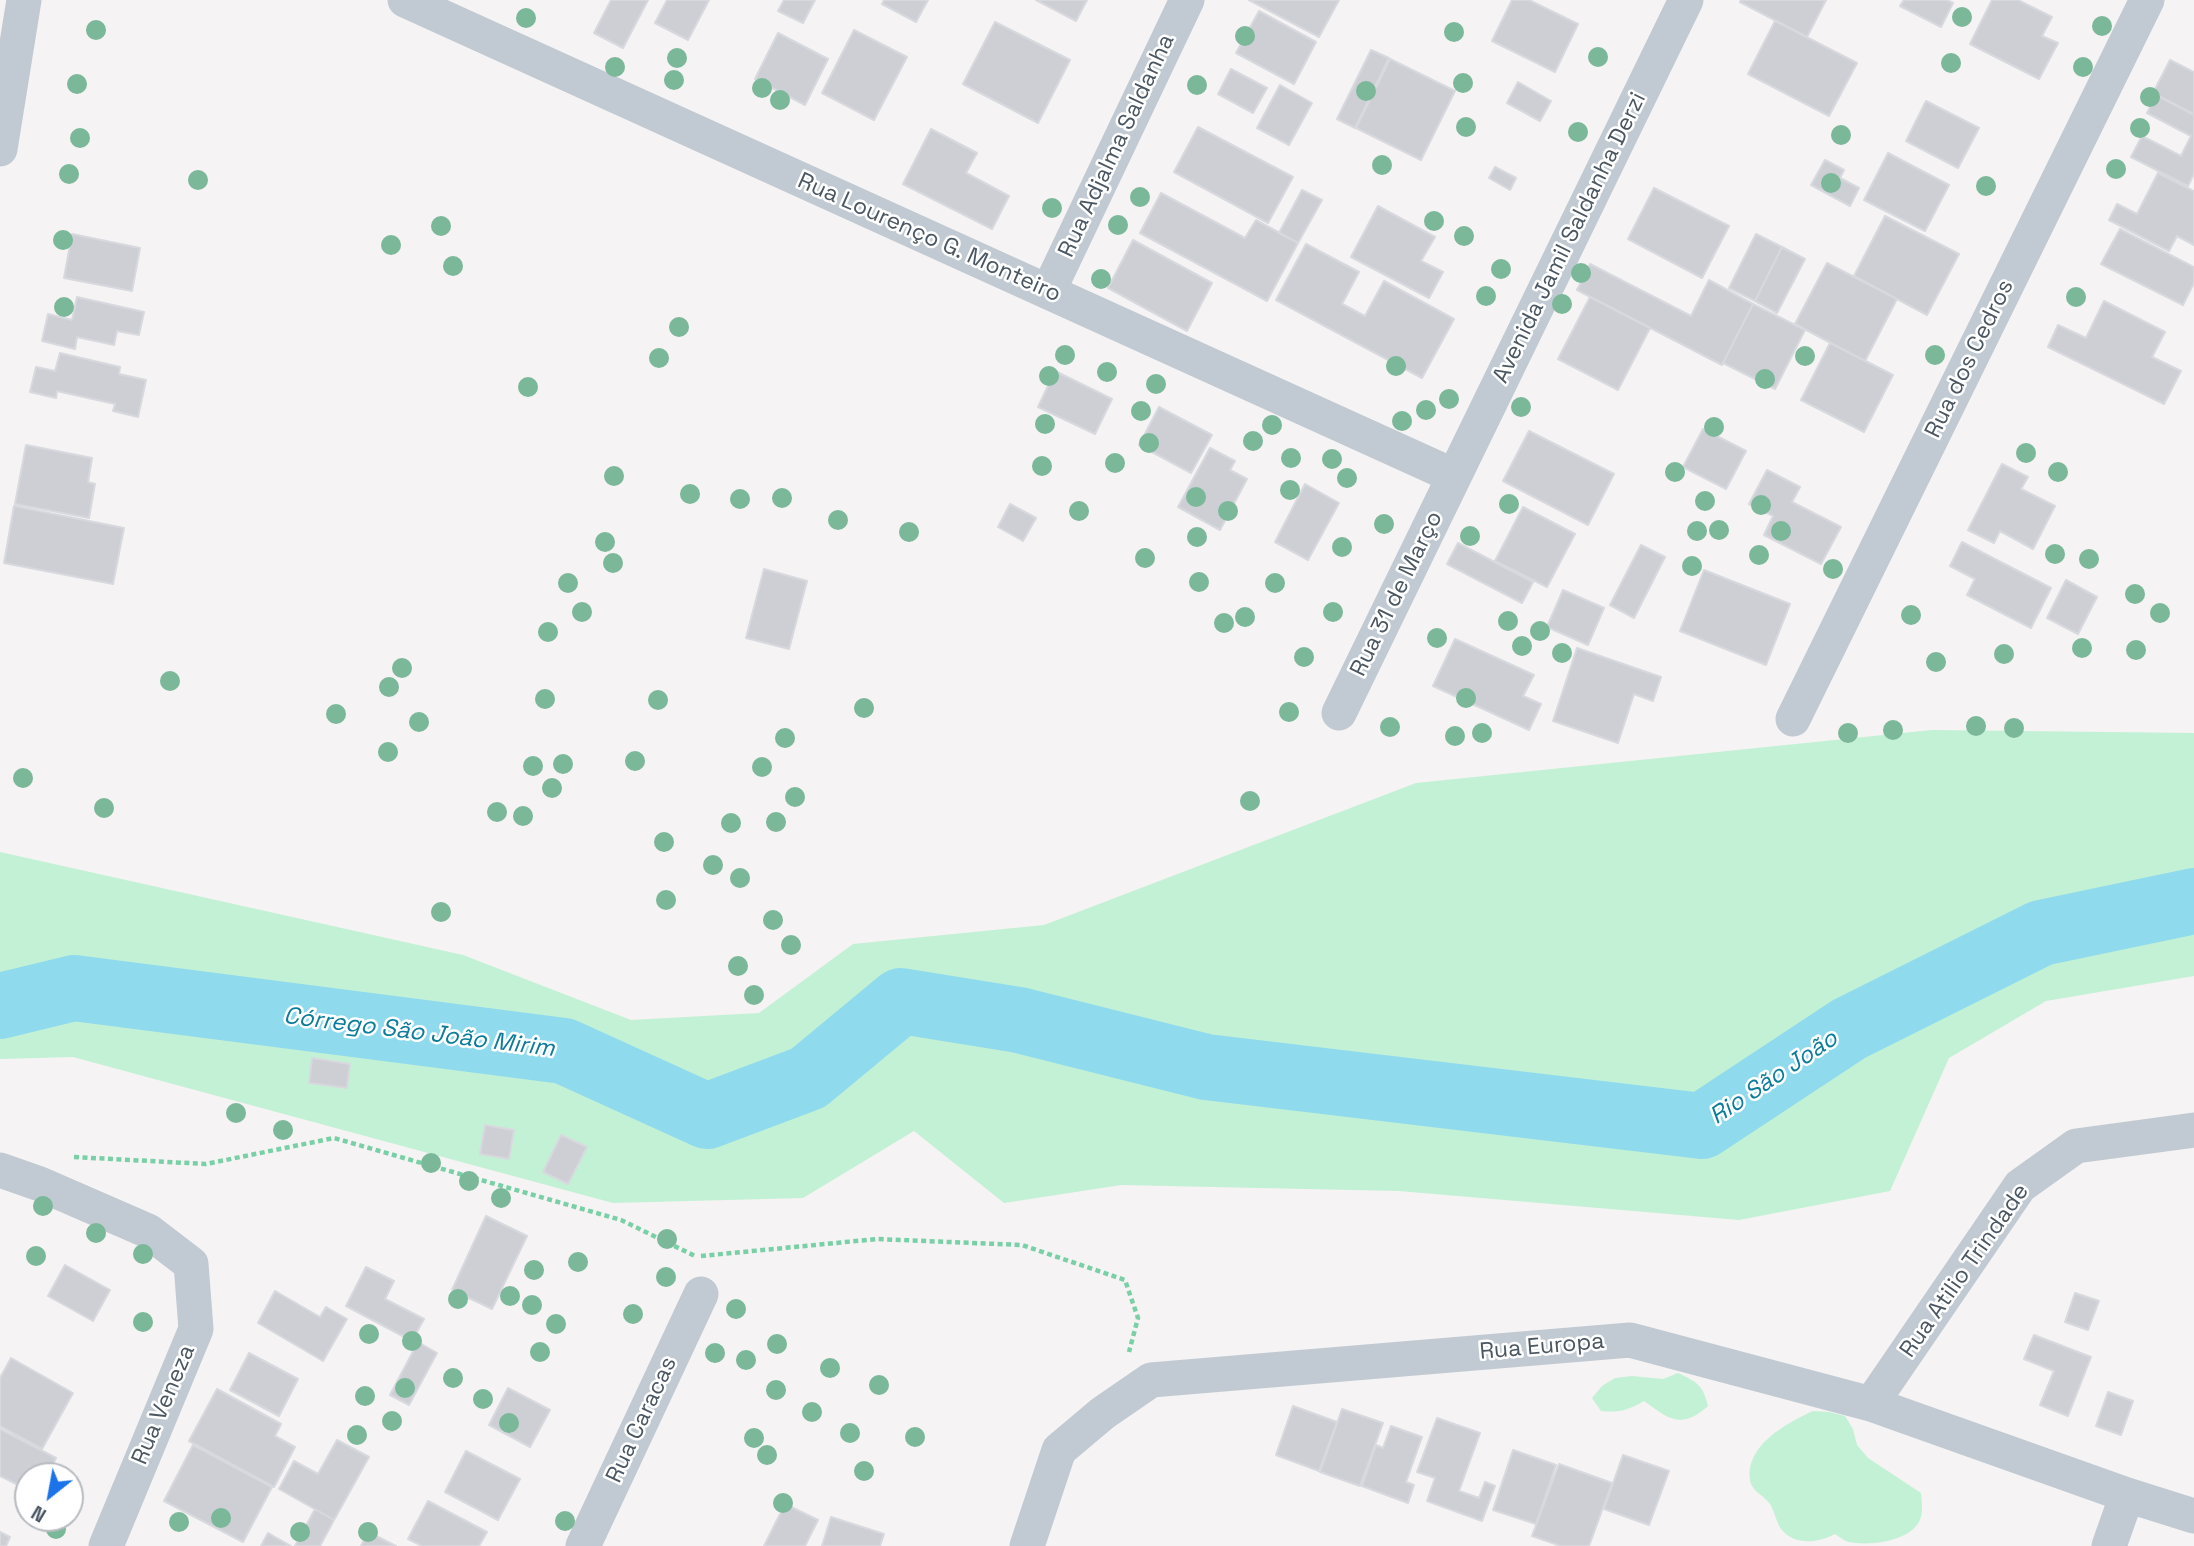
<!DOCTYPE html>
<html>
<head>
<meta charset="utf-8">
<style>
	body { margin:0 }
	#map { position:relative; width:2194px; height:1546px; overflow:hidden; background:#f5f3f3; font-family:"Space Grotesk",sans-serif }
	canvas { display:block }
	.north { position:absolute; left:14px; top:1462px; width:70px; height:70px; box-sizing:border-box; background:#fff; border:2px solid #b7bbc0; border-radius:50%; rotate:211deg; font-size:19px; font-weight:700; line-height:28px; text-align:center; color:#4a5661 }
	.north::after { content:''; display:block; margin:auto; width:24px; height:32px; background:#1a73e8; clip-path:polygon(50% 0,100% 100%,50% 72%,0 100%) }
</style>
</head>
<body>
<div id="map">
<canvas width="2194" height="1546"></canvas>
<div class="north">N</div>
</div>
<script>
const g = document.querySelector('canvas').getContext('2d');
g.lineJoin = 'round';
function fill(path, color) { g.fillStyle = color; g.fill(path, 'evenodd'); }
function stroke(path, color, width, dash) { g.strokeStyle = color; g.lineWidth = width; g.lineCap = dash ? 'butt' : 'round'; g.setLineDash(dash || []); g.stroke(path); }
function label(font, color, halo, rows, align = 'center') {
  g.font = font + ' "Space Grotesk",sans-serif'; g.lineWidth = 5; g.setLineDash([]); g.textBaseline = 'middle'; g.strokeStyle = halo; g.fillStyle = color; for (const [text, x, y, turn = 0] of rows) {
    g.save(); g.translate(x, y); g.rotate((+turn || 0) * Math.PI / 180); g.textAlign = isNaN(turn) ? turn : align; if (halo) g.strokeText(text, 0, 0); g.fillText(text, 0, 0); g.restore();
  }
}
fill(new Path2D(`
	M1932 730 2194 733V976L2046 1001 1949 1058 1890 1191 1739 1220 1399 1191 1121 1185 1004 1203 914 1131 803 1198 613 1203 73 1057 0 1059V852L463 955 631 1020 759 1013 853 944 1044 925 1416 783Z
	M1678 1373C1697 1382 1703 1385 1708 1406 1681 1430 1669 1419 1644 1401 1629 1410 1618 1413 1601 1411L1592 1398 1602 1386 1615 1378 1632 1376 1663 1379Z
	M1813 1411 1829 1412 1845 1416 1853 1429 1857 1445 1868 1458 1921 1493C1922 1504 1924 1516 1917 1525 1904 1542 1868 1546 1849 1542 1844 1541 1840 1537 1835 1534 1818 1543 1795 1546 1781 1529 1776 1522 1775 1512 1770 1504 1764 1495 1752 1492 1750 1480 1745 1445 1787 1423 1813 1411Z`), '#c3f1d5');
stroke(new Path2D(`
	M0 1006 74 988 564 1051 707 1116 808 1078 901 1001 1019 1020 1206 1067 1702 1126 1849 1029 2041 933 2194 901`), '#90daee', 66);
const building = new Path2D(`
	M611 0H648L623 48 594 33Z
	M667 0H709L688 40 655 23Z
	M784 0H815L803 23 778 11Z
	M884 0H928L916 22 882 4Z
	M1036 0H1087L1076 21Z
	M1249 0H1339L1319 37Z
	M1512 0H1529L1578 24 1555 72 1492 41Z
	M1741 0H1826L1807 37 1740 2Z
	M1904 0H1947L1953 3 1941 27 1900 6Z
	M1992 0H2018L2052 17 2042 36 2058 43 2039 79 1970 44Z
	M1259 11 1316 42 1294 84 1236 53Z
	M1775 21 1857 63 1829 116 1748 74Z
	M995 22 1070 60 1038 123 963 84Z
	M854 30 907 57 874 120 822 93Z
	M778 33 828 59 805 105 755 79Z
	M1371 50 1389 58 1355 128 1337 119Z
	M1390 59 1455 91 1421 160 1356 128Z
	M2170 60 2194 72V114L2153 93Z
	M1231 69 1267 88 1253 113 1218 94Z
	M1518 82 1551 101 1540 121 1507 103Z
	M1280 85 1312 103 1289 145 1257 128Z
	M2156 95 2194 115V174L2188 186 2131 157 2142 136 2181 156 2191 136 2147 113Z
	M1926 101 1979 128 1958 168 1906 141Z
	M1198 127 1293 177 1268 223 1174 172Z
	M931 129 977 153 966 173 1009 196 992 229 903 184Z
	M1888 153 1949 185 1925 231 1864 200Z
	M1825 160 1844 170 1840 178 1859 188 1850 206 1811 185Z
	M1495 167 1516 178 1510 190 1489 178Z
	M2158 173 2194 191V245L2177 236 2169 251 2109 220 2117 204 2137 214Z
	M1654 188 1729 226 1702 278 1628 239Z
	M1302 190 1322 200 1298 243 1279 233Z
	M1161 193 1245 238 1256 220 1298 243 1267 301 1140 233Z
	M1378 206 1435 237 1421 261 1443 272 1429 298 1351 257Z
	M1885 216 1959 254 1927 315 1854 276Z
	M2120 229 2194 267V283L2183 305 2101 264Z
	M72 234 140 248 132 291 64 278Z
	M1756 234 1782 247 1755 301 1729 288Z
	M1133 240 1212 283 1187 331 1108 288Z
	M1306 244 1359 272 1342 304 1365 316 1384 281 1454 319 1422 378 1276 300Z
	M1782 247 1805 259 1777 313 1755 301Z
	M1827 263 1897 299 1865 361 1795 324Z
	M1590 264 1691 316 1709 280 1753 304 1722 365 1577 290Z
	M77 297 144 312 139 335 117 331 114 345 77 337 75 349 42 341 48 314 72 320Z
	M1590 297 1650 328 1618 390 1558 359Z
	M2104 301 2165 332 2152 357 2181 371 2164 404 2048 347 2058 325 2086 338Z
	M1753 304 1805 330 1775 389 1723 363Z
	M1830 343 1893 375 1864 432 1801 400Z
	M60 353 120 367 119 374 146 380 138 417 113 411 115 404 57 391 56 398 30 392 36 367 55 371Z
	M1055 371 1112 399 1095 434 1038 407Z
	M1159 407 1212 435 1191 473 1139 445Z
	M1703 429 1746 451 1726 489 1683 467Z
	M1529 431 1614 474 1588 525 1503 481Z
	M26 445 92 458 88 482 95 484 89 518 15 504Z
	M1210 448 1235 461 1230 470 1247 479 1220 530 1178 507Z
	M2002 464 2028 477 2021 489 2055 506 2033 549 2000 531 1994 543 1968 530Z
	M1767 470 1800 487 1792 502 1841 527 1821 564 1764 535 1773 516 1749 504Z
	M1305 484 1339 503 1308 560 1275 542Z
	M1010 504 1036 518 1023 541 998 527Z
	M14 506 124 528 113 584 4 563Z
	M1523 507 1575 534 1547 587 1495 561Z
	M1962 542 2051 588 2031 628 1967 595 1975 579 1950 566Z
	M1458 543 1533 582 1522 603 1447 564Z
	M1641 545 1665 557 1634 618 1610 605Z
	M764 569 807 581 789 649 746 638Z
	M1704 570 1790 604 1766 665 1680 631Z
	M2066 580 2097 597 2078 634 2047 618Z
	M1563 590 1604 608 1588 645 1547 627Z
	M1455 639 1534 675 1523 696 1541 704 1529 730 1433 686Z
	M1577 648 1661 677 1653 701 1634 694 1618 743 1553 721Z
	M312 1058 350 1064 347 1088 309 1083Z
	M485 1125 514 1130 509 1159 480 1154Z
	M561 1135 587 1147 568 1184 543 1172Z
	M486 1216 527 1236 492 1309 452 1290Z
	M65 1265 110 1290 93 1321 48 1296Z
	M366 1267 394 1281 385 1299 424 1319 412 1341 346 1306Z
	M275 1291 320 1317 326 1307 347 1319 323 1361 258 1323Z
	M2075 1293 2099 1301 2088 1330 2065 1322Z
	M2034 1335 2091 1357 2068 1416 2040 1405 2054 1371 2024 1359Z
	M418 1342 437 1353 409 1405 390 1395Z
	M249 1353 298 1379 279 1416 230 1390Z
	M11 1358 73 1393 42 1449 0 1426V1378Z
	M508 1388 550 1410 530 1447 489 1425Z
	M217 1389 281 1424 275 1436 295 1447 274 1487 189 1441Z
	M2108 1392 2133 1401 2121 1435 2096 1426Z
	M1293 1406 1337 1422 1319 1471 1276 1455Z
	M1342 1409 1383 1423 1360 1486 1320 1472Z
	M1437 1418 1480 1433 1459 1491 1479 1498 1485 1482 1495 1486 1482 1521 1427 1501 1435 1478 1417 1472Z
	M1391 1426 1422 1437 1406 1482 1414 1485 1408 1503 1362 1486 1376 1445 1383 1448Z
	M0 1429 56 1458 47 1476H28V1490L0 1476Z
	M337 1440 369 1457 334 1520 279 1489 294 1461 318 1474Z
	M193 1445 272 1487 243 1542 164 1501Z
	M1513 1450 1556 1465 1536 1524 1493 1510Z
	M466 1451 520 1479 498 1520 445 1492Z
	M1623 1455 1669 1471 1649 1525 1604 1509Z
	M1559 1464 1612 1483 1589 1546H1561L1532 1536Z
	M428 1501 487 1532 479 1546H422L408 1539Z
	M785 1504 818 1520 805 1546H764Z
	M315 1509 334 1520 320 1546H295Z
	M831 1517 884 1534 880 1546H822Z
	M0 1532 10 1537 6 1546H0Z
	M368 1532 396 1546H361Z
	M268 1533 291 1546H261Z`);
fill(building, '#cdcfd5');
stroke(building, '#d7d9de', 2);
stroke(new Path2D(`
	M74 1157 206 1164 334 1138 621 1220 697 1257
	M701 1256 877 1239 1022 1245 1125 1280 1138 1318 1129 1352`), '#7ad0a6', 4.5, [5, 3.5]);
stroke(new Path2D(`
	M405 0 1454 476
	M0 149 24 0
	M1048 292 1187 0
	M1339 713 1686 0
	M1793 719 2147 0
	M0 1170 40 1184 148 1231 191 1264 196 1329 106 1546
	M1871 1404 2020 1186 2076 1146 2194 1130
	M583 1546 701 1294
	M1027 1546 1059 1450 1103 1413 1151 1380 1630 1340 1871 1404 2127 1495 2194 1516
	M2109 1546 2127 1495`), '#c1cad2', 35);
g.fillStyle = '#7bb799';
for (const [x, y] of [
	[1962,17],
	[526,18],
	[2102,26],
	[96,30],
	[1454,32],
	[1245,36],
	[1598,57],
	[677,58],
	[1951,63],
	[615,67],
	[2083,67],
	[674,80],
	[1463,83],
	[77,84],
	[1197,85],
	[762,88],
	[1366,91],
	[2150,97],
	[780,100],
	[1466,127],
	[2140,128],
	[1578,132],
	[1841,135],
	[80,138],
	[1382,165],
	[2116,169],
	[69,174],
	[198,180],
	[1831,183],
	[1986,186],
	[1140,197],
	[1052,208],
	[1434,221],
	[1118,225],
	[441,226],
	[1464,236],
	[63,240],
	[391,245],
	[453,266],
	[1501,269],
	[1581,273],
	[1101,279],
	[1486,296],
	[2076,297],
	[1562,304],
	[64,307],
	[679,327],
	[1065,355],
	[1935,355],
	[1805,356],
	[659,358],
	[1396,366],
	[1107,372],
	[1049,376],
	[1765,379],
	[1156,384],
	[528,387],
	[1449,399],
	[1521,407],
	[1426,410],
	[1141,411],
	[1402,421],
	[1045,424],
	[1272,425],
	[1714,427],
	[1253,441],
	[1149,443],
	[2026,453],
	[1291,458],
	[1332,459],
	[1115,463],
	[1042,466],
	[1675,472],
	[2058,472],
	[614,476],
	[1347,478],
	[1290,490],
	[690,494],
	[1196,497],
	[782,498],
	[740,499],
	[1705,501],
	[1509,504],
	[1761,505],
	[1079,511],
	[1228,511],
	[838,520],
	[1384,524],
	[1719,530],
	[1697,531],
	[1781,531],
	[909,532],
	[1470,536],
	[1197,537],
	[605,542],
	[1342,547],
	[2055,554],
	[1759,555],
	[1145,558],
	[2089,559],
	[613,563],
	[1692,566],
	[1833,569],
	[1199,582],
	[568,583],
	[1275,583],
	[2135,594],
	[582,612],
	[1333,612],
	[2160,613],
	[1911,615],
	[1245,617],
	[1508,621],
	[1224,623],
	[1540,631],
	[548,632],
	[1437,638],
	[1522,646],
	[2082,648],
	[2136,650],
	[1562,653],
	[2004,654],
	[1304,657],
	[1936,662],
	[402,668],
	[170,681],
	[389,687],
	[1466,698],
	[545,699],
	[658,700],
	[864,708],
	[1289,712],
	[336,714],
	[419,722],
	[1976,726],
	[1390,727],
	[2014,728],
	[1893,730],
	[1482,733],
	[1848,733],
	[1455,736],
	[785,738],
	[388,752],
	[635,761],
	[563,764],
	[533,766],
	[762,767],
	[23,778],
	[552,788],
	[795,797],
	[1250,801],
	[104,808],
	[497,812],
	[523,816],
	[776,822],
	[731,823],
	[664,842],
	[713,865],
	[740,878],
	[666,900],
	[441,912],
	[773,920],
	[791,945],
	[738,966],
	[754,995],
	[236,1113],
	[283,1130],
	[431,1163],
	[469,1181],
	[501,1198],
	[43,1206],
	[96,1233],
	[667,1239],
	[143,1254],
	[36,1256],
	[578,1262],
	[534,1270],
	[666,1277],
	[510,1296],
	[458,1299],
	[532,1305],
	[736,1309],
	[633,1314],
	[143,1322],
	[556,1324],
	[369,1334],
	[412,1341],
	[777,1344],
	[540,1352],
	[715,1353],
	[746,1360],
	[830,1368],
	[453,1378],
	[879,1385],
	[405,1388],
	[776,1390],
	[365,1396],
	[483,1399],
	[812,1412],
	[392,1421],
	[509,1423],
	[850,1433],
	[357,1435],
	[915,1437],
	[754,1438],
	[767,1455],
	[864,1471],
	[783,1503],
	[221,1518],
	[565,1521],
	[179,1522],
	[56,1529],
	[300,1532],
	[368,1532]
]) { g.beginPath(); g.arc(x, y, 10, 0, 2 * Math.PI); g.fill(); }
label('23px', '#4a5661', '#fff', [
	["Rua Adjalma Saldanha",1117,146,-65],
	["Rua Lourenço G. Monteiro",929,238,24],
	["Avenida Jamil Saldanha Derzi",1570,238,-64],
	["Rua dos Cedros",1970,359,-64],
	["Rua 31 de Março",1397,594,-64],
	["Rua Atilio Trindade",1965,1271,-55],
	["Rua Europa",1542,1347,-5],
	["Rua Veneza",164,1405,-67],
	["Rua Caracas",642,1420,-65]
]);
label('italic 24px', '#0c7c9b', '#fff', [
	["Córrego São João Mirim",419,1033,7],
	["Rio São João",1774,1078,-34]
]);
</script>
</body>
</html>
